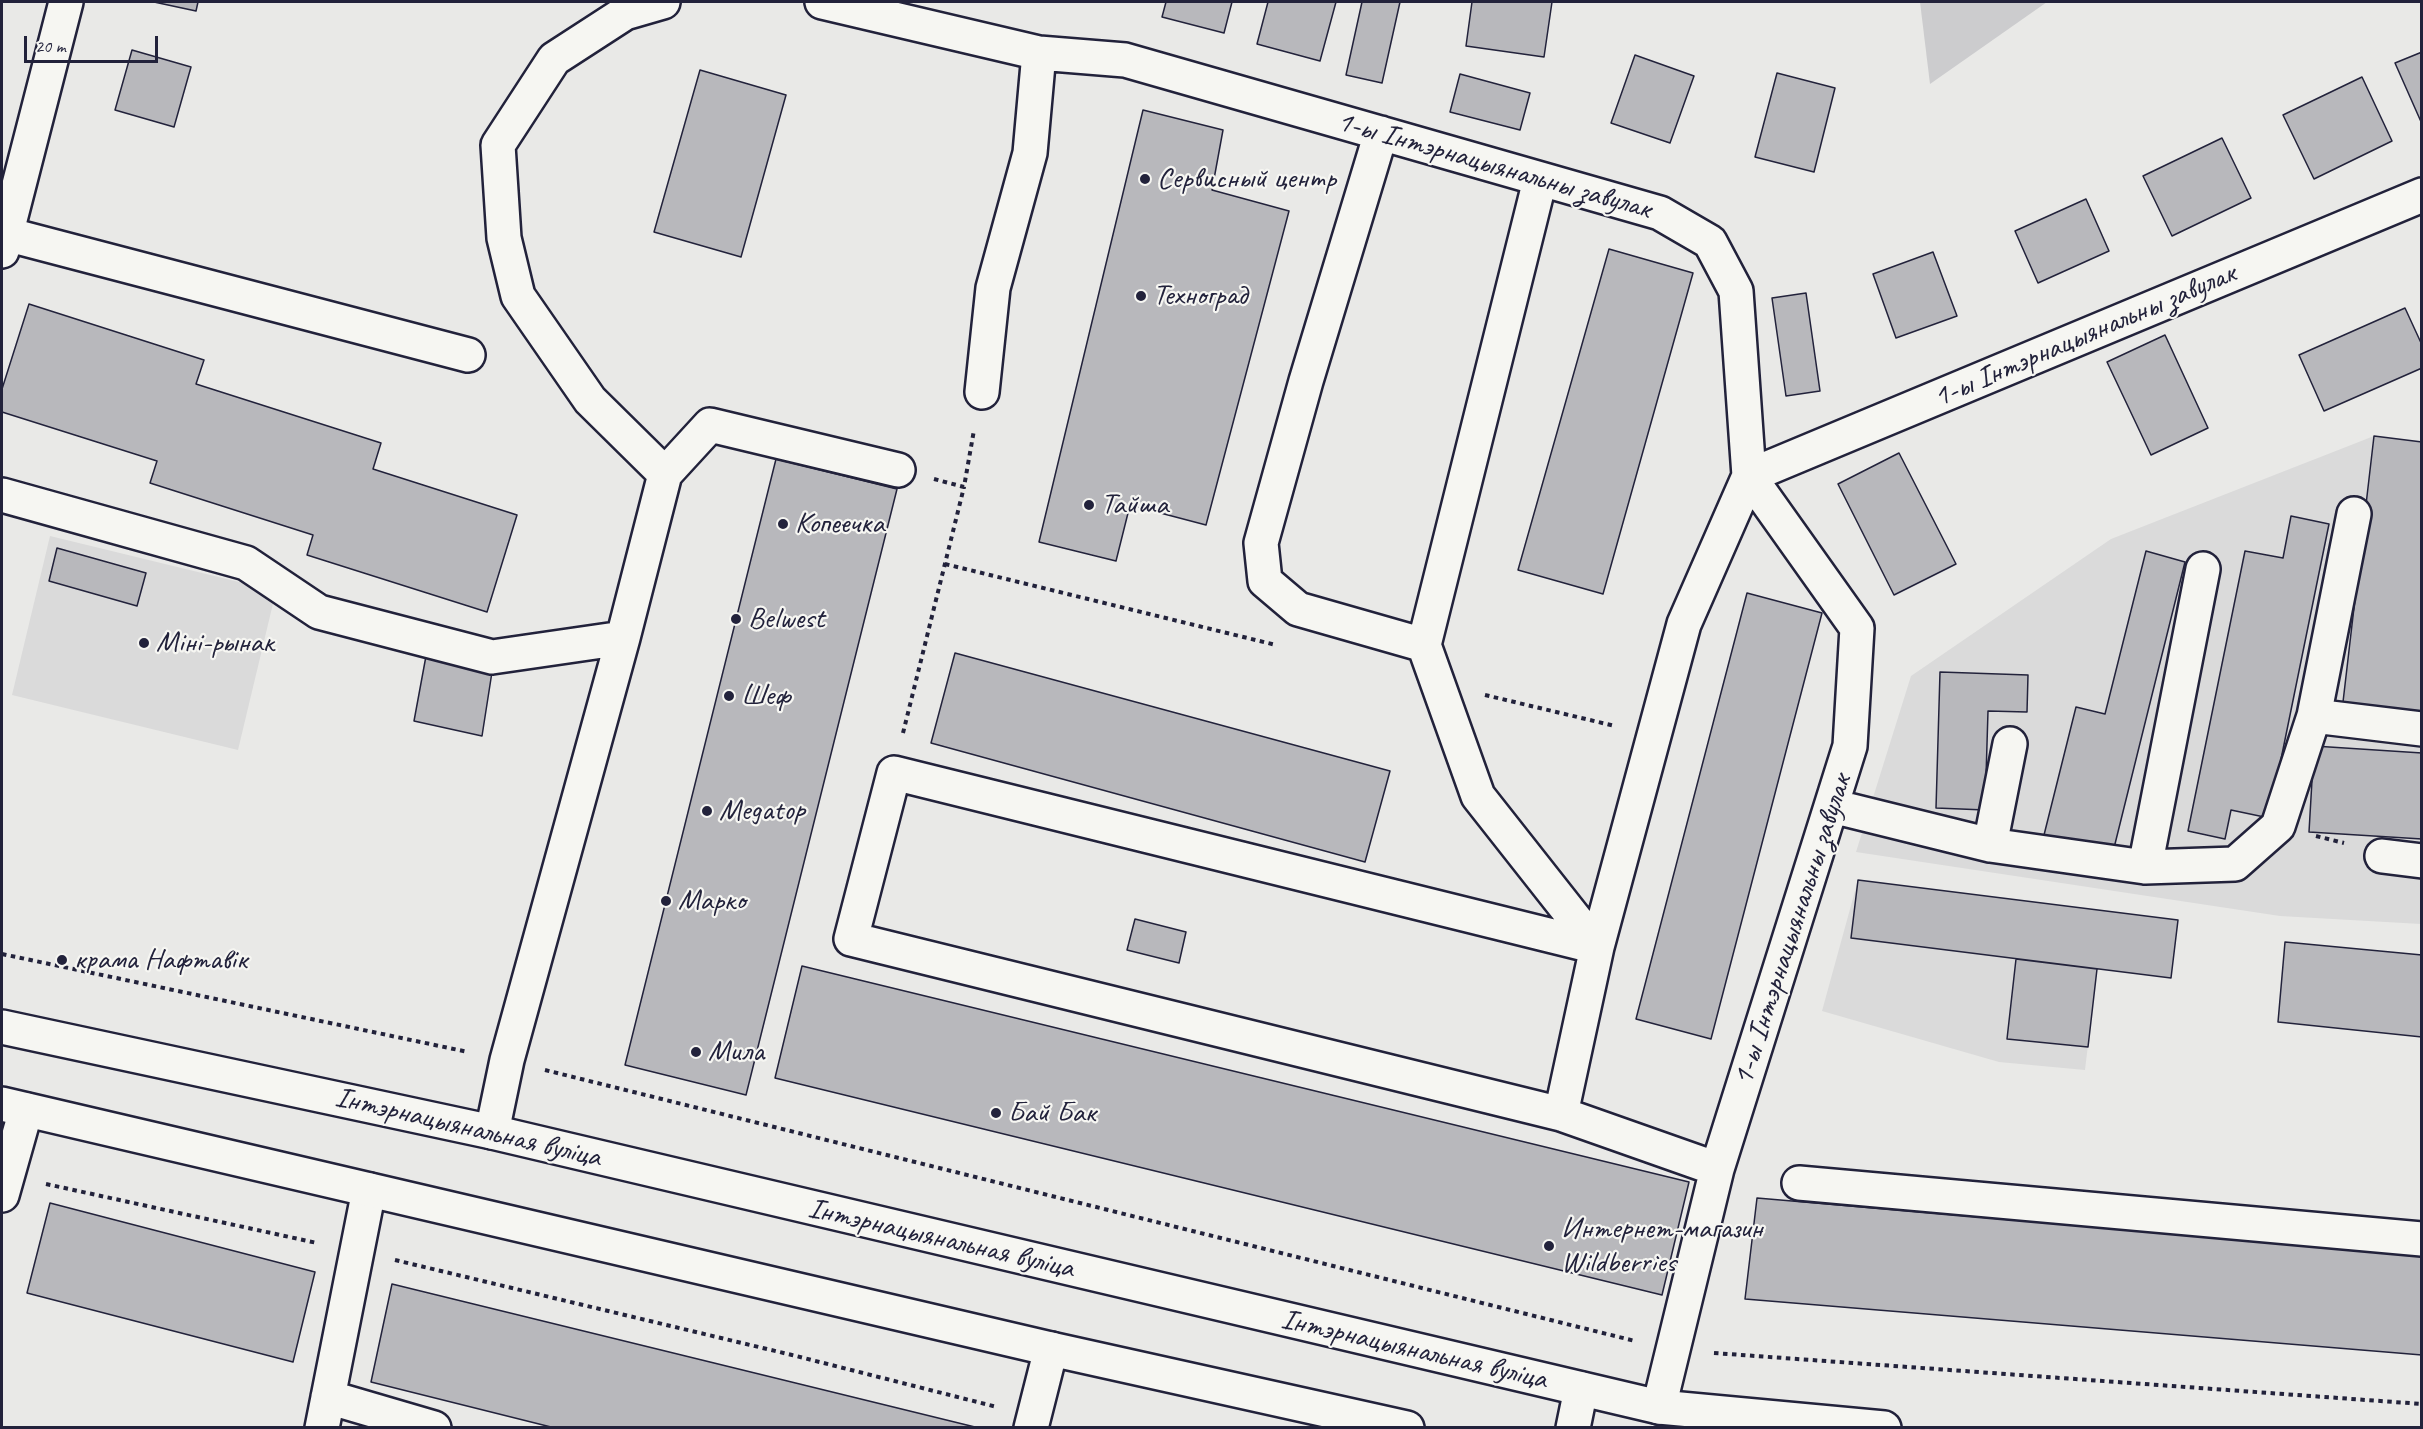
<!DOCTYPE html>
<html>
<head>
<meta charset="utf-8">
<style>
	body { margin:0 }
	#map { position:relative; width:2423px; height:1429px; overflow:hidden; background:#e9e9e7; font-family:Caveat,sans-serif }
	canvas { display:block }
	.frame { position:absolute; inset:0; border:3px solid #22223b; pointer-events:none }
	.scale { position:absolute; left:24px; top:36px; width:134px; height:27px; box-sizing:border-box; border:3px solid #22223b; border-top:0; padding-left:8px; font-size:18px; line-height:21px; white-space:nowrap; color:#22223b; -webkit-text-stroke:4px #f6f6f2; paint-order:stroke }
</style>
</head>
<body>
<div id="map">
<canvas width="2423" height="1429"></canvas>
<div class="frame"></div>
<div class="scale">20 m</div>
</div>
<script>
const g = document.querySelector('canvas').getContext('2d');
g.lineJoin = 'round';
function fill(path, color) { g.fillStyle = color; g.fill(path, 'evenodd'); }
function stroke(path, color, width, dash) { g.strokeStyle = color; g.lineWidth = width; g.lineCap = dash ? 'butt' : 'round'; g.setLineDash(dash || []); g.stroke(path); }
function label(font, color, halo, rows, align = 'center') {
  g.font = font + ' Caveat,sans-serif'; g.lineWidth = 4.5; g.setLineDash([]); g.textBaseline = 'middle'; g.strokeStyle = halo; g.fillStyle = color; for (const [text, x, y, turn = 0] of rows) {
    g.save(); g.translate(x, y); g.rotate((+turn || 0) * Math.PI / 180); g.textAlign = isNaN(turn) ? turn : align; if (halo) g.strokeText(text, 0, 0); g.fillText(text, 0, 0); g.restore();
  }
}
fill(new Path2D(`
	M2374 436 2421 442V924L2280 916 1856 852 1911 676 2111 539Z
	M50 536 276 591 238 750 12 695Z
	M1858 880 2178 920 2171 978 2097 969 2085 1070 1999 1062 1822 1011Z`), '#dadada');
fill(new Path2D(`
	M1920 2H2047L1930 84Z`), '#ccccce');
const building = new Path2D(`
	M154 2H198L196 11Z
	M1166 2H1232L1224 33 1162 17Z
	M1268 2H1336L1320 61 1257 44Z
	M1362 2H1400L1382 83 1346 75Z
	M1472 2H1552L1544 57 1466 46Z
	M132 50 191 67 174 127 115 110Z
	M2422 52V124L2395 63Z
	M1635 55 1694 76 1670 143 1611 123Z
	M700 70 786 95 741 257 654 232Z
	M1777 73 1835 88 1814 172 1755 157Z
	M1460 74 1530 93 1520 130 1450 112Z
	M2362 77 2392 141 2314 179 2283 115Z
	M1143 110 1223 130 1212 190 1289 211 1206 525 1130 505 1116 561 1039 542Z
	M2222 138 2251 198 2172 236 2143 176Z
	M2086 199 2109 251 2038 283 2015 231Z
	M1609 249 1693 273 1603 594 1518 570Z
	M1933 252 1957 316 1896 338 1873 274Z
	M1806 293 1820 391 1786 396 1772 298Z
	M29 304 204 360 196 384 381 443 373 469 517 515 487 612 307 555 313 535 150 483 157 461 2 412V389Z
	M2405 308 2422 345V368L2324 411 2299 355Z
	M2165 335 2208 428 2151 455 2107 362Z
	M2374 436 2422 442V712L2343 702Z
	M1899 453 1956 564 1894 595 1838 484Z
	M776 459 897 489 746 1095 625 1065Z
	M2291 516 2329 524 2269 818 2231 810 2225 839 2188 831 2245 551 2283 558Z
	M57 548 146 573 137 606 49 581Z
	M2146 551 2185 562 2113 852 2044 835 2076 707 2105 714Z
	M1747 593 1822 613 1711 1039 1636 1019Z
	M955 653 1390 771 1365 862 931 743Z
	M426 656 492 672 482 736 414 721Z
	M1940 672 2028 675 2027 712 1988 711 1985 810 1936 808Z
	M2314 746 2422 753V839L2309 832Z
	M1858 880 2178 920 2171 978 1851 938Z
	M1135 919 1186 932 1179 963 1127 950Z
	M2285 942 2422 955V1037L2278 1022Z
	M2016 959 2097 969 2088 1047 2007 1039Z
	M802 966 1689 1182 1662 1295 775 1078Z
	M1757 1198 2422 1255V1355L1745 1299Z
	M50 1203 315 1272 293 1362 27 1293Z
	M392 1284 979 1428H555L371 1382Z`);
fill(building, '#b8b8bc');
stroke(building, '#22223b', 1.5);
const minor = new Path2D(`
	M822 2 1039 53 1125 60 1660 213 1710 242 1736 291 1749 476 2422 195
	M1381 133 1306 381 1261 543 1265 581 1298 609 1424 645
	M1540 180 1424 645 1478 796 1597 947
	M6 234 468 355
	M2 251 66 2
	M982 392 993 288 1030 153 1039 53
	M665 474 710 425 898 470
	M2 495 246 563 319 612 492 657 623 638
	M2314 716 2422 729
	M1832 806 1990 845 2145 867 2235 864 2278 826 2314 716 2354 514
	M1990 845 2010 744
	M2382 856 2422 861
	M2145 867 2203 569
	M1597 947 1684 624 1749 476
	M1561 1114 1597 947 894 773 851 939 1561 1114 1717 1169
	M492 1132 507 1060 623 638 665 474 590 400 518 296 504 238 498 145 554 59 625 13 663 2
	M1799 1183 2422 1239
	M2 1195 26 1110
	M328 1397 434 1428
	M1659 1407 1717 1169 1850 746 1857 628 1749 476
	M322 1428 369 1190
	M1031 1428 1051 1349
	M1573 1428 1581 1389`);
const major = new Path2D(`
	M2 1027 492 1132 1659 1407 1884 1428
	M2 1104 1051 1349 1407 1428`);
stroke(minor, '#22223b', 38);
stroke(major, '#22223b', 38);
stroke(new Path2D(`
	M934 479 964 487 974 430
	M945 564 1276 645
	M1485 695 1615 726
	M903 733 964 487
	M2316 836 2344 843
	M2 954 468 1052
	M545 1070 1635 1341
	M46 1184 317 1243
	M395 1260 792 1355 997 1407
	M1714 1353 2422 1404`), '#22223b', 4, [4.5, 4.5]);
stroke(minor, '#f6f6f2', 33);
stroke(major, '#f6f6f2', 33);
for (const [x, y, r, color] of [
	[1145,179,6,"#22223b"],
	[1141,296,6,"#22223b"],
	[1089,505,6,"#22223b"],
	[783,524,6,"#22223b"],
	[736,619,6,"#22223b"],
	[144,643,6,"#22223b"],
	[729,696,6,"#22223b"],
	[707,811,6,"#22223b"],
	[666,901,6,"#22223b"],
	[62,960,6,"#22223b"],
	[696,1052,6,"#22223b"],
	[996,1113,6,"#22223b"],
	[1549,1246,6,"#22223b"]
]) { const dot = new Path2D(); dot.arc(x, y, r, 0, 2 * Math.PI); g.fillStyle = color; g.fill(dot); stroke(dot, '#f6f6f2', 2); }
label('30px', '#22223b', '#f6f6f2', [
	["1-ы Інтэрнацыянальны завулак",1494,166,16],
	["1-ы Інтэрнацыянальны завулак",2085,336,-23],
	["1-ы Інтэрнацыянальны завулак",1793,930,-72],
	["Інтэрнацыянальная вуліца",468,1128,13],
	["Інтэрнацыянальная вуліца",941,1239,13],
	["Інтэрнацыянальная вуліца",1414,1350,13]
]);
label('30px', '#22223b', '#f6f6f2', [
	["Сервисный центр",1157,179],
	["Техноград",1153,296],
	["Тайша",1101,505],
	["Копеечка",795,524],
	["Belwest",748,619],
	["Міні-рынак",156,643],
	["Шеф",741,696],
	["Megatop",719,811],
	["Марко",678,901],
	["крама Нафтавік",74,960],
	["Мила",708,1052],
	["Бай Бак",1008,1113],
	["Интернет-магазин",1561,1229],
	["Wildberries",1561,1263]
], 'left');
</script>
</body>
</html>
